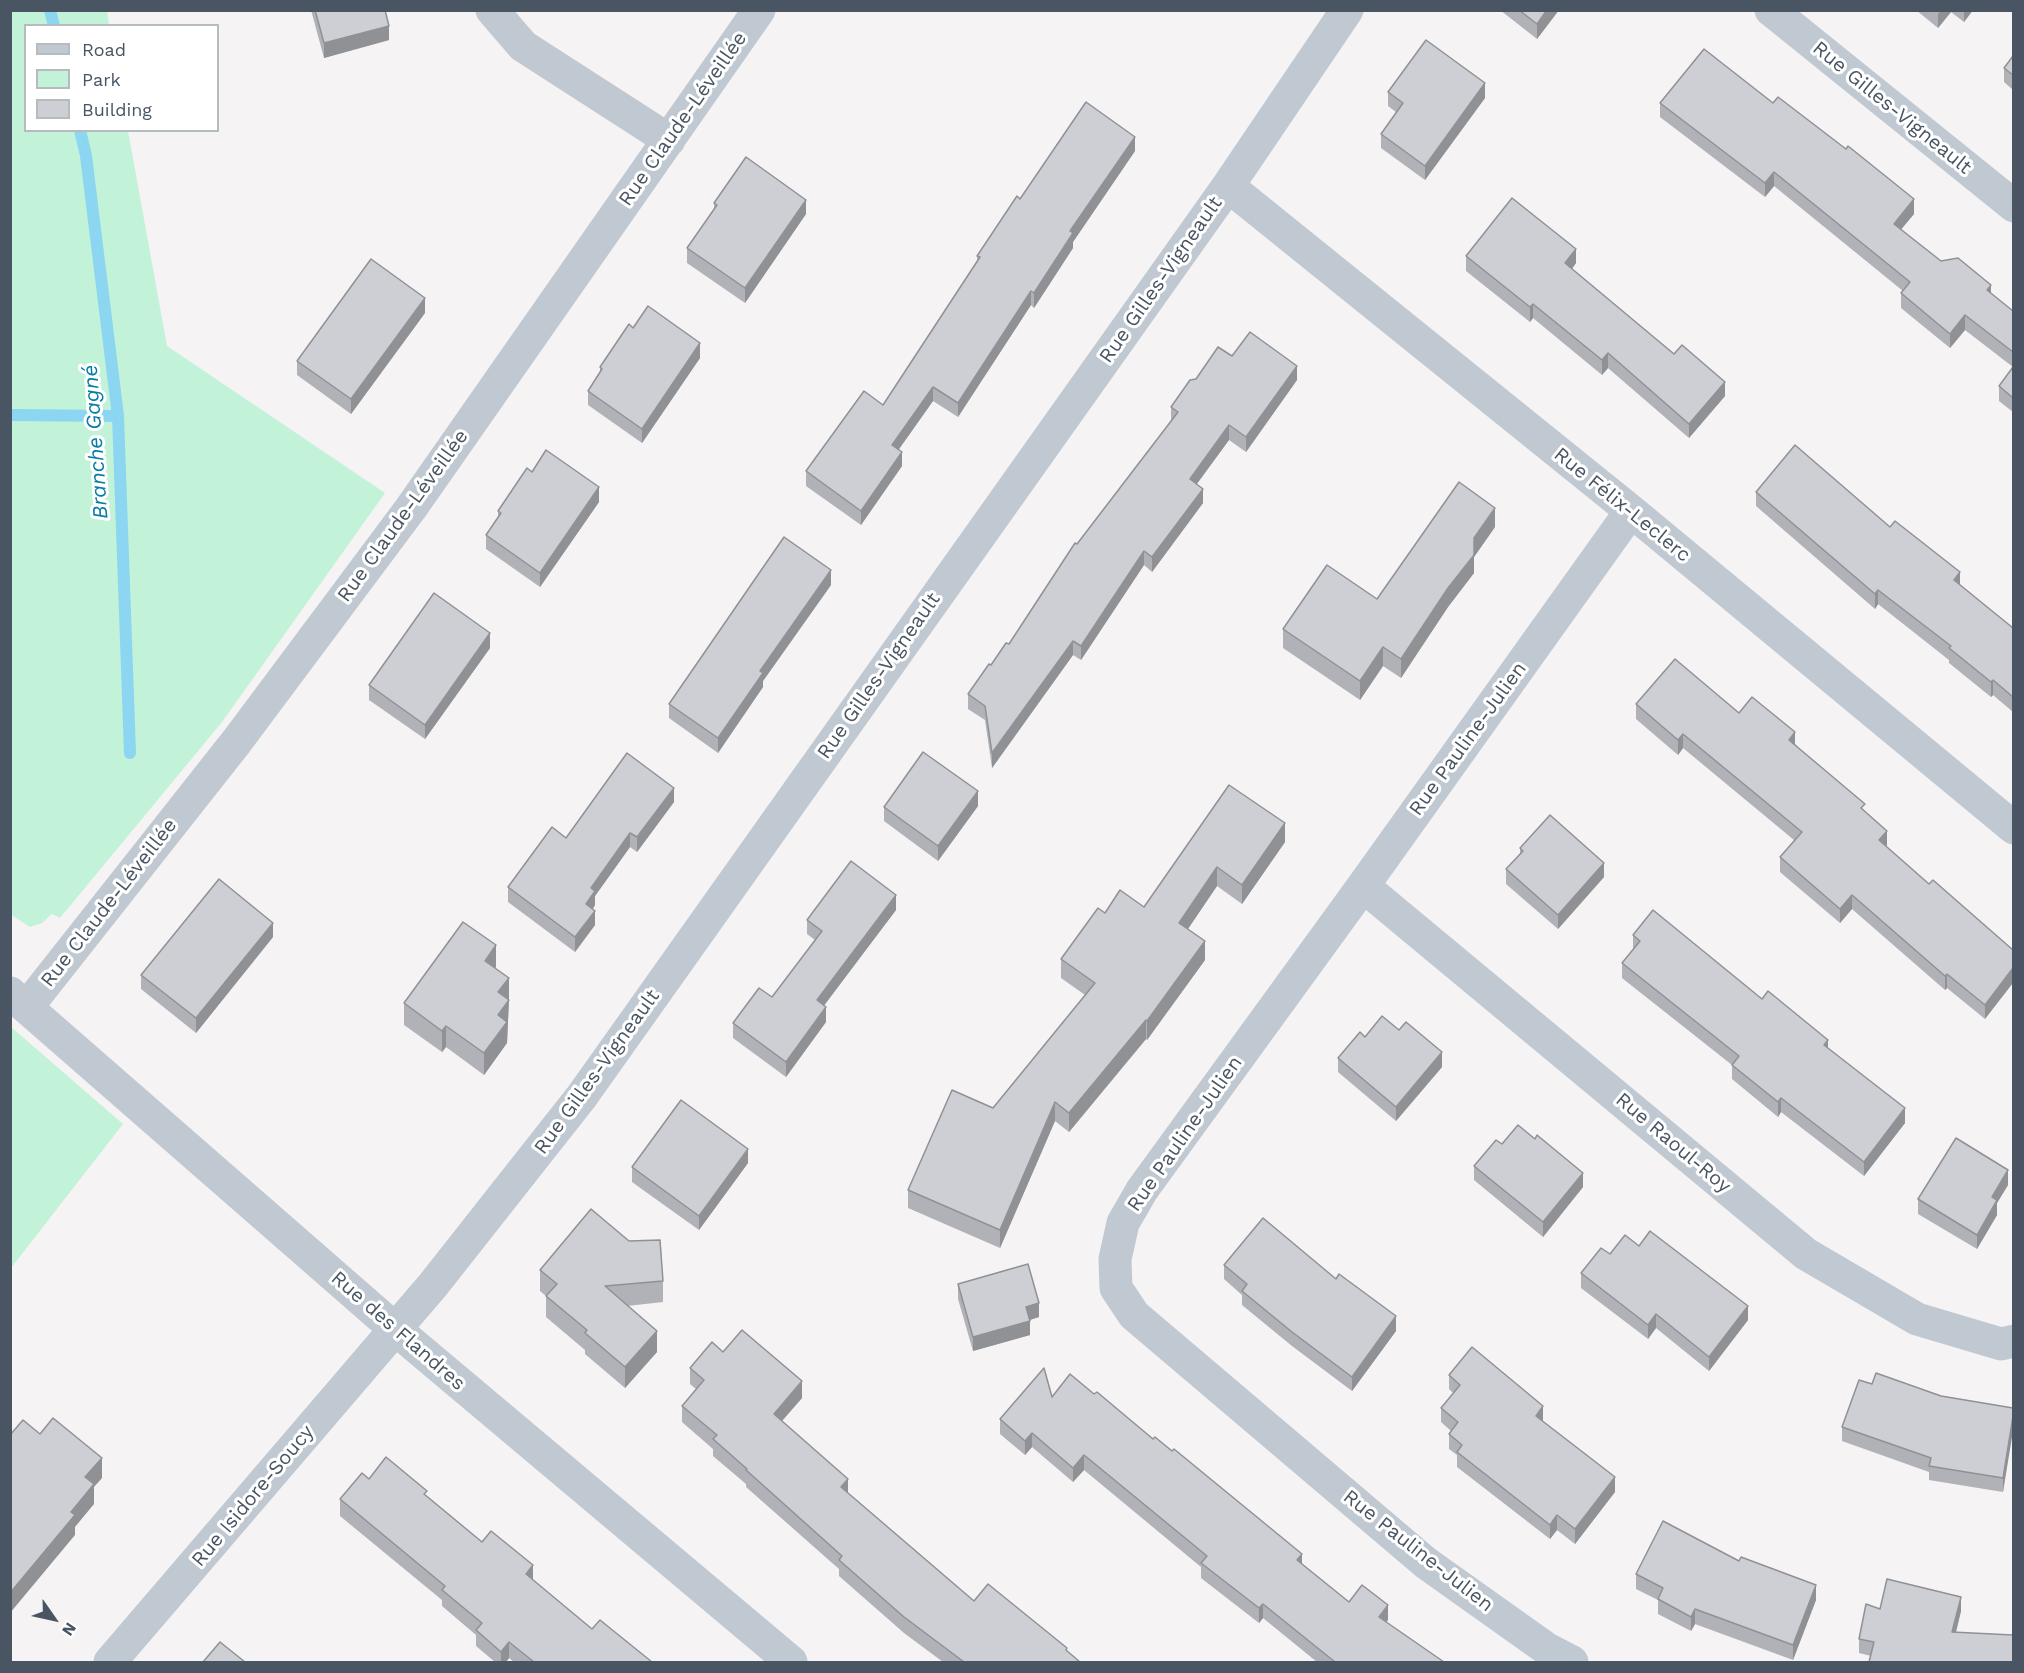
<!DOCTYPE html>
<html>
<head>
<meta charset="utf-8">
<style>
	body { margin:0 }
	#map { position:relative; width:2024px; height:1673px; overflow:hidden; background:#f5f3f3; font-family:"Work Sans",sans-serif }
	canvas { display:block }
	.frame { position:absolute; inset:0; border:12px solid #495562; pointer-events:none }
	.legend { position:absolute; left:24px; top:24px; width:195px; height:108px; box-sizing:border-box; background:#fff; border:2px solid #b6bbc0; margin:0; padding:8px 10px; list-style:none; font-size:18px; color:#495562 }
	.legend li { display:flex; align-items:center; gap:12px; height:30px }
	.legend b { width:30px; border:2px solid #b6bbc0 }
	.north { position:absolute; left:24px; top:1589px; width:60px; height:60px; -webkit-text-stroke:4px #fff; paint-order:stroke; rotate:124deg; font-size:16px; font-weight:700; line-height:24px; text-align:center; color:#495562 }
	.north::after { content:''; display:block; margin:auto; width:21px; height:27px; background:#495562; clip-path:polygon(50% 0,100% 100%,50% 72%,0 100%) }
</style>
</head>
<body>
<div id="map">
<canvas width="2024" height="1673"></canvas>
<div class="frame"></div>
<ul class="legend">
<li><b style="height:8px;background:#c0c9d2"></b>Road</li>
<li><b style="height:16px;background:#c2f2d7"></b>Park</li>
<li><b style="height:16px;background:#cdcfd5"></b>Building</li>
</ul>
<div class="north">N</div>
</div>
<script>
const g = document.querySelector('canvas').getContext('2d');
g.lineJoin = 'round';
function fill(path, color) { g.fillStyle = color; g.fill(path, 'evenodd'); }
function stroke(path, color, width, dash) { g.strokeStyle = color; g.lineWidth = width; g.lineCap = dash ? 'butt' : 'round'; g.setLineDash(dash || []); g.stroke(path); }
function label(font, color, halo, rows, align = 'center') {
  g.font = font + ' "Work Sans",sans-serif'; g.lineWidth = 6; g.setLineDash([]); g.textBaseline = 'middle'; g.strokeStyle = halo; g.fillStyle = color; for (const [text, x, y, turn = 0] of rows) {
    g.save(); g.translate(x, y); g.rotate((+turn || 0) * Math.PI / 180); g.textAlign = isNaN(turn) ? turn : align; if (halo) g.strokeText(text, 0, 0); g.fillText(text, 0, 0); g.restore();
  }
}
fill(new Path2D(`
	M11 10 107 11 109 25 26 26V130L128 131 167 346 385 493 222 722 60 918 52 914 42 923 30 927 10 914Z
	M11 1027 123 1124 11 1268Z`), '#c2f2d7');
stroke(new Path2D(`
	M50 10 54 26
	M80 130 86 156 118 416 130 753
	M10 415 118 416`), '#8dd6f1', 12);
stroke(new Path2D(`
	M492 10 523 46 669 140
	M1771 10 2014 206
	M1228 186 1631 511 2014 828
	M1363 886 1806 1254 1917 1319 2001 1344 2014 1341
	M10 993 395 1329 791 1662
	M27 1007 237 741 411 508 759 10
	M110 1662 433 1285 582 1096 1228 186 1347 10
	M1572 1662 1547 1649 1426 1563 1134 1315 1116 1288 1115 1259 1123 1223 1142 1190 1363 886 1631 511`), '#c0c9d2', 33);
fill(new Path2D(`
	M311 10H385L389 40 324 58Z
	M1500 10H1559L1537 39Z
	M1916 10H1973L1964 22 1951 12 1938 28Z
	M2013 56V90L2004 82V68Z
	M1388 92 1485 98 1425 180 1381 148V134L1396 112 1388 106Z
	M1660 103 1914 214 1901 229 1941 261 1991 294 2013 311V412L1999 401V386L2013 367 1965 330 1950 348 1901 308V293L1903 291 1774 186 1765 197 1660 117Z
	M1135 151 1073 242V248L1034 308 1031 305 958 417 933 401 899 449 902 466 861 525 806 486V471L883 405 977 261V256L1020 199Z
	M714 203 806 214 745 303 687 263V248L714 209Z
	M1466 256 1576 263 1572 269 1725 396 1689 438 1608 368 1602 375 1533 318 1530 322 1466 271Z
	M425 313 351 414 297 375V361Z
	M633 328 700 358 642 443 588 405V391L600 372V367Z
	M1232 356 1297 380 1246 452 1229 440 1197 484 1203 503 1152 572 1144 565 1081 660 1073 655 992 768 985 720 968 709V694L991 665 1009 644 1077 544 1171 421V407L1196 379Z
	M532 472 599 502 540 587 486 549V535L498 517V511Z
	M1756 492 1890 527 2013 628V712L1993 695 1991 697 1949 663V660L1878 604 1875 609 1756 506Z
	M1495 527 1474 557V573L1448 607 1401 678 1383 666 1360 700 1283 648V629L1377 599Z
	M831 585 763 681V687L718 753 669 718V704Z
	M490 648 425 739 369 700V685Z
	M1636 704 1739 713 1795 744 1865 811 1887 845 1886 846 1929 884 2013 950 1985 1019 1947 988 1945 990 1852 909 1840 923 1780 872V857L1794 840 1683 748 1678 755 1636 719Z
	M1229 785 1285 842 1242 904 1217 886 1188 929 1205 960 1147 1040 1146 1039 1069 1132 1055 1121 1000 1248 908 1208V1190L993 1108 1085 995 1061 978V959L1105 913 1144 907Z
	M674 802 637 852 630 847 595 896V905L593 909 595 925 575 952 508 902V887L566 838Z
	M978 806 938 861 884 821V807Z
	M1520 848 1604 877 1558 929 1506 884V869L1520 854Z
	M896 910 823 1006 826 1022 786 1077 733 1038V1023L772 997 815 940 807 934V920Z
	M1633 935 1762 999 1828 1049 1905 1123 1864 1176 1781 1112 1778 1117 1732 1079V1065L1622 978V963L1633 950Z
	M273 937 196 1033 141 989V975Z
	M496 967 495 968 509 999 507 1043 484 1075 446 1047 442 1052 404 1025V1003Z
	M1365 1037 1442 1067 1396 1121 1338 1072V1058Z
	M1502 1144 1583 1187 1543 1237 1474 1180V1166Z
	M748 1163 699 1230 632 1182V1167Z
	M2008 1185 1997 1203V1215L1977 1249 1918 1214V1199Z
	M1639 1246 1748 1320 1709 1371 1656 1328 1648 1339 1581 1288V1273L1610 1254Z
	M1224 1265 1336 1279 1396 1331 1352 1391 1292 1346 1242 1305V1295L1224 1279Z
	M540 1270 663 1281V1302L627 1306 657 1352 625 1388 585 1354V1350L546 1317V1296L540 1291Z
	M958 1284 1039 1317 1030 1320V1335L973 1351 958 1299Z
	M723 1352 802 1398 782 1421 848 1493 974 1601 1067 1652 1080 1662H943L904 1633 839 1576V1569L746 1487V1484L713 1456V1449L682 1422V1406L696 1389 690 1384V1368Z
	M1449 1375 1543 1421 1615 1492 1575 1544 1557 1530 1550 1539 1457 1467V1455L1449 1449V1434L1451 1431 1441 1422V1408L1453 1393 1449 1389Z
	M1872 1384 2013 1408 2003 1492 1929 1480V1472L1842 1441V1427Z
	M1052 1397 1302 1564 1349 1602 1388 1620 1386 1622 1444 1662H1317L1263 1618 1259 1623 1201 1578V1567L1084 1470 1073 1482 1032 1447 1025 1455 1000 1434V1419Z
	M369 1479 427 1496 482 1542 533 1580 592 1629 652 1662H514L509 1658 506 1662H495L476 1646V1635L442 1606V1600L340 1516V1499Z
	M1739 1561 1816 1600 1793 1660 1695 1624 1691 1631 1658 1614V1600L1636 1589V1574Z
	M1880 1609 1961 1611 1956 1633 1871 1656 1859 1653V1639Z`), '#b0b2b7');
fill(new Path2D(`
	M1547 10H1559L1537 39V24Z
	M1941 10H1951V12L1938 28V14Z
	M1964 10H1973L1964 22Z
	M389 26V40L324 58V43Z
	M1485 83V98L1425 180V166Z
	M1135 137V151L1073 242V248L1034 308V293L1070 231Z
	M1774 172V186L1765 197V183Z
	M1914 199V214L1894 238V224Z
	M806 200V214L745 303V288Z
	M1576 249V263L1565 278V263Z
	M1991 285V300L1987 290Z
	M1031 291V305L958 417V403Z
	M425 298V313L351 414V399Z
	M1533 304V318L1530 322V307Z
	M1965 315V330L1950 348V334Z
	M700 343V358L642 443V429Z
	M1608 353V368L1602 375V360Z
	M1297 366V380L1246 452V437Z
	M1725 382V396L1689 438V424Z
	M933 387V401L892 459V445Z
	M1229 425V440L1190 493V479Z
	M902 452V466L861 525V511Z
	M599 487V502L540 587V573Z
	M1203 489V503L1152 572V557Z
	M1495 508V527L1474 557V573L1448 607 1401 678V659L1474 538Z
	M1144 551V565L1081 660V646Z
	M831 570V585L763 681V687L718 753V738L760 671Z
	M1960 572V587L1954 580Z
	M1878 590V604L1875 609V594Z
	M490 633V648L425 739V725Z
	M1073 641V655L992 768V753Z
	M1383 647V666L1360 700V681Z
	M1993 680V695L1991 697V682Z
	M1795 732V747L1789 740Z
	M1683 734V748L1678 755V740Z
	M674 788V802L637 852V837Z
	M978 791V806L938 861V846Z
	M1285 823V842L1242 904V885Z
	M1887 831V845L1879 854V840Z
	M630 833V847L595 896V905L586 919V904L591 888Z
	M1604 863V877L1558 929V915Z
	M1217 867V886L1179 942V923Z
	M896 895V910L817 1015V1000Z
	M1852 895V909L1840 923V909Z
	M595 911V925L575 952V937Z
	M273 923V937L196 1033V1018Z
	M1205 941V960L1147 1040V1021Z
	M496 945V967L485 982V961Z
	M2013 968V983L1985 1019V1005Z
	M1947 974V988L1945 990V976Z
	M509 978V999L498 1014V992Z
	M509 1000 507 1043 484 1075V1053L498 1015Z
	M826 1007V1022L786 1077V1062Z
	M1146 1020V1039L1069 1132V1113Z
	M446 1026V1047L442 1052V1031Z
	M1828 1040V1054L1824 1045Z
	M1442 1052V1067L1396 1121V1107Z
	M1781 1098V1112L1778 1117V1102Z
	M1055 1102V1121L1000 1248V1230Z
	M1905 1108V1123L1864 1176V1162Z
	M748 1149V1163L699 1230V1216Z
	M2008 1170V1185L1997 1203V1215L1977 1249V1235L1992 1197Z
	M1583 1173V1187L1543 1237V1222Z
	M1039 1303V1317L1026 1321V1307Z
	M1748 1306V1320L1709 1371V1357Z
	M1656 1314V1328L1648 1339V1325Z
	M1396 1316V1331L1352 1391V1377Z
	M1030 1321V1335L973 1351V1337Z
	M657 1331V1352L625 1388V1367Z
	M802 1381V1398L774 1430V1414Z
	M1543 1406V1421L1536 1430V1416Z
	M2013 1416V1431L2003 1492V1478Z
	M1032 1433V1447L1025 1455V1441Z
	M1084 1455V1470L1073 1482V1468Z
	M102 1458V1478L94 1487V1504L75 1527V1535L10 1613V1593L85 1477Z
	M1615 1477V1492L1575 1544V1529Z
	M848 1479V1496L841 1487Z
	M1557 1515V1530L1550 1539V1525Z
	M1302 1554V1569L1297 1560Z
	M533 1565V1582L526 1574Z
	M1816 1585V1600L1793 1660V1645Z
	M1961 1597V1611L1952 1647V1632Z
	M1263 1604V1618L1259 1623V1608Z
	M1388 1605V1620L1379 1631V1617Z
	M1695 1609V1624L1691 1631V1617Z
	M509 1642V1658L506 1662H501V1652Z`), '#909195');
const building = new Path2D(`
	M315 10H385L389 26 324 43Z
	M1519 10H1547L1537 24Z
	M1426 40 1485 83 1425 166 1381 134 1403 103 1388 92Z
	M1704 49 1773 103 1778 97 1846 149 1848 146 1914 199 1894 224 1941 261 1958 258 1991 285 1987 290 2013 311V352L1965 315 1950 334 1901 293 1910 282 1774 172 1765 183 1660 103Z
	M2013 56V75L2004 68Z
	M1086 102 1135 137 1070 231 1073 233 1034 293 1031 291 958 403 933 387 892 445 902 452 861 511 806 471 864 391 883 405 980 257 977 256 1017 196 1020 199Z
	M746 157 806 200 745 288 687 248 717 205 714 203Z
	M1512 198 1576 249 1565 263 1674 354 1682 345 1725 382 1689 424 1608 353 1602 360 1533 304 1530 307 1466 256Z
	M371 259 425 298 351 399 297 361Z
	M648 306 700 343 642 429 588 391 602 369 600 367 629 324 633 328Z
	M1250 332 1297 366 1246 437 1229 425 1190 479 1203 489 1152 557 1144 551 1081 646 1073 641 992 753 985 706 968 694 989 664 991 665 1006 643 1009 644 1075 543 1077 544 1178 412 1171 407 1190 380 1196 379 1218 347 1232 356Z
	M2013 367V398L1999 386Z
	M1795 445 1890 527 1895 521 1960 572 1954 580 2013 628V697L1993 680 1991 682 1949 648 1951 646 1878 590 1875 594 1756 492Z
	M546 450 599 487 540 573 486 535 501 513 498 511 527 468 532 472Z
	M1459 482 1495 508 1474 538V555L1448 588 1401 659 1383 647 1360 681 1283 629 1327 565 1377 599Z
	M784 537 831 570 760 671 763 673 718 738 669 704Z
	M434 593 490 633 425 725 369 685Z
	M1675 659 1739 713 1752 697 1795 732 1789 740 1865 804 1861 808 1887 831 1879 840 1929 884 1933 880 2013 950V968L1985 1005 1947 974 1945 976 1852 895 1840 909 1780 857 1802 832 1683 734 1678 740 1636 704Z
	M923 752 978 791 938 846 884 807Z
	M627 753 674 788 637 837 630 833 591 888 595 891 586 904 595 911 575 937 508 887 552 827 566 838Z
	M1229 785 1285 823 1242 885 1217 867 1179 923 1205 941 1147 1021 1146 1020 1069 1113 1055 1102 1000 1230 908 1190 952 1090 993 1108 1095 983 1061 959 1098 908 1105 913 1120 890 1144 907Z
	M1550 815 1604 863 1558 915 1506 869 1523 851 1520 848Z
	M851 861 896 895 817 1000 826 1007 786 1062 733 1023 759 988 772 997 822 931 807 920Z
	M219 879 273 923 196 1018 141 975Z
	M1653 910 1762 999 1768 991 1828 1040 1824 1045 1905 1108 1864 1162 1781 1098 1778 1102 1732 1065 1739 1056 1622 963 1640 941 1633 935Z
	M463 922 496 945 485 961 509 978 498 992 509 1000 498 1015 507 1022 484 1053 446 1026 442 1031 404 1003Z
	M1382 1016 1399 1030 1406 1022 1442 1052 1396 1107 1338 1058 1360 1032 1365 1037Z
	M681 1100 748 1149 699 1216 632 1167Z
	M1518 1125 1535 1139 1537 1135 1583 1173 1543 1222 1474 1166 1496 1140 1502 1144Z
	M1956 1138 2008 1170 1992 1197 1997 1200 1977 1235 1918 1199Z
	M591 1209 629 1241 660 1240 663 1281 605 1286 657 1331 625 1367 585 1333 587 1330 546 1296 557 1284 540 1270Z
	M1263 1218 1336 1279 1339 1274 1396 1316 1352 1377 1292 1332 1242 1291 1247 1284 1224 1265Z
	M1650 1231 1748 1306 1709 1357 1656 1314 1648 1325 1581 1273 1601 1248 1610 1254 1625 1235 1639 1246Z
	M1028 1264 1039 1303 1026 1307 1030 1321 973 1337 958 1284Z
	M742 1330 802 1381 774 1414 848 1479 841 1487 974 1601 988 1584 1067 1648 1066 1650 1080 1662H964L904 1617 839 1560 842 1556 746 1470 747 1469 713 1439 717 1435 682 1406 704 1380 690 1368 712 1342 723 1352Z
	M1472 1347 1543 1406 1536 1416 1615 1477 1575 1529 1557 1515 1550 1525 1457 1452 1462 1445 1449 1434 1458 1422 1441 1408 1460 1385 1449 1375Z
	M1044 1368 1052 1397 1070 1374 1094 1394 1097 1392 1153 1439 1155 1437 1172 1451 1174 1449 1302 1554 1297 1560 1349 1602 1362 1585 1388 1605 1379 1617 1444 1662H1335L1263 1604 1259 1608 1201 1563 1207 1556 1084 1455 1073 1468 1032 1433 1025 1441 1000 1419Z
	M1876 1373 1941 1396 2013 1408V1416L2003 1478 1929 1466 1931 1458 1842 1427 1859 1380 1872 1384Z
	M53 1418 102 1458 85 1477 94 1484 71 1512 75 1515 10 1593V1435L23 1420 40 1434Z
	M386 1457 427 1491 424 1494 482 1542 491 1531 533 1565 526 1574 592 1629 600 1620 652 1662H534L509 1642 501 1652 476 1630 482 1623 442 1590 445 1586 340 1499 362 1473 369 1479Z
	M1663 1521 1739 1561 1741 1557 1816 1585 1793 1645 1695 1609 1691 1617 1658 1599 1663 1588 1636 1574Z
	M1887 1579 1961 1597 1952 1632 2013 1635V1662H1869L1874 1642 1859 1639 1866 1604 1880 1609Z
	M220 1642 245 1662H203Z`);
fill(building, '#cdcfd5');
stroke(building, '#909195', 1.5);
label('20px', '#495562', '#fff', [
	["Rue Gilles-Vigneault",1892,108,39],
	["Rue Claude-Léveillée",683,119,-55],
	["Rue Gilles-Vigneault",1161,280,-55],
	["Rue Félix-Leclerc",1622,505,39],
	["Rue Claude-Léveillée",403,516,-54],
	["Rue Gilles-Vigneault",879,676,-55],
	["Rue Pauline-Julien",1468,739,-54],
	["Rue Claude-Léveillée",109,903,-52],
	["Rue Gilles-Vigneault",597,1072,-54],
	["Rue Pauline-Julien",1185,1134,-55],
	["Rue Raoul-Roy",1673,1143,40],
	["Rue des Flandres",398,1331,41],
	["Rue Isidore-Soucy",253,1496,-50],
	["Rue Pauline-Julien",1418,1551,38]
]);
label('italic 21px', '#077ca6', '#fff', [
	["Branche Gagné",96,442,-94]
]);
</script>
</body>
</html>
